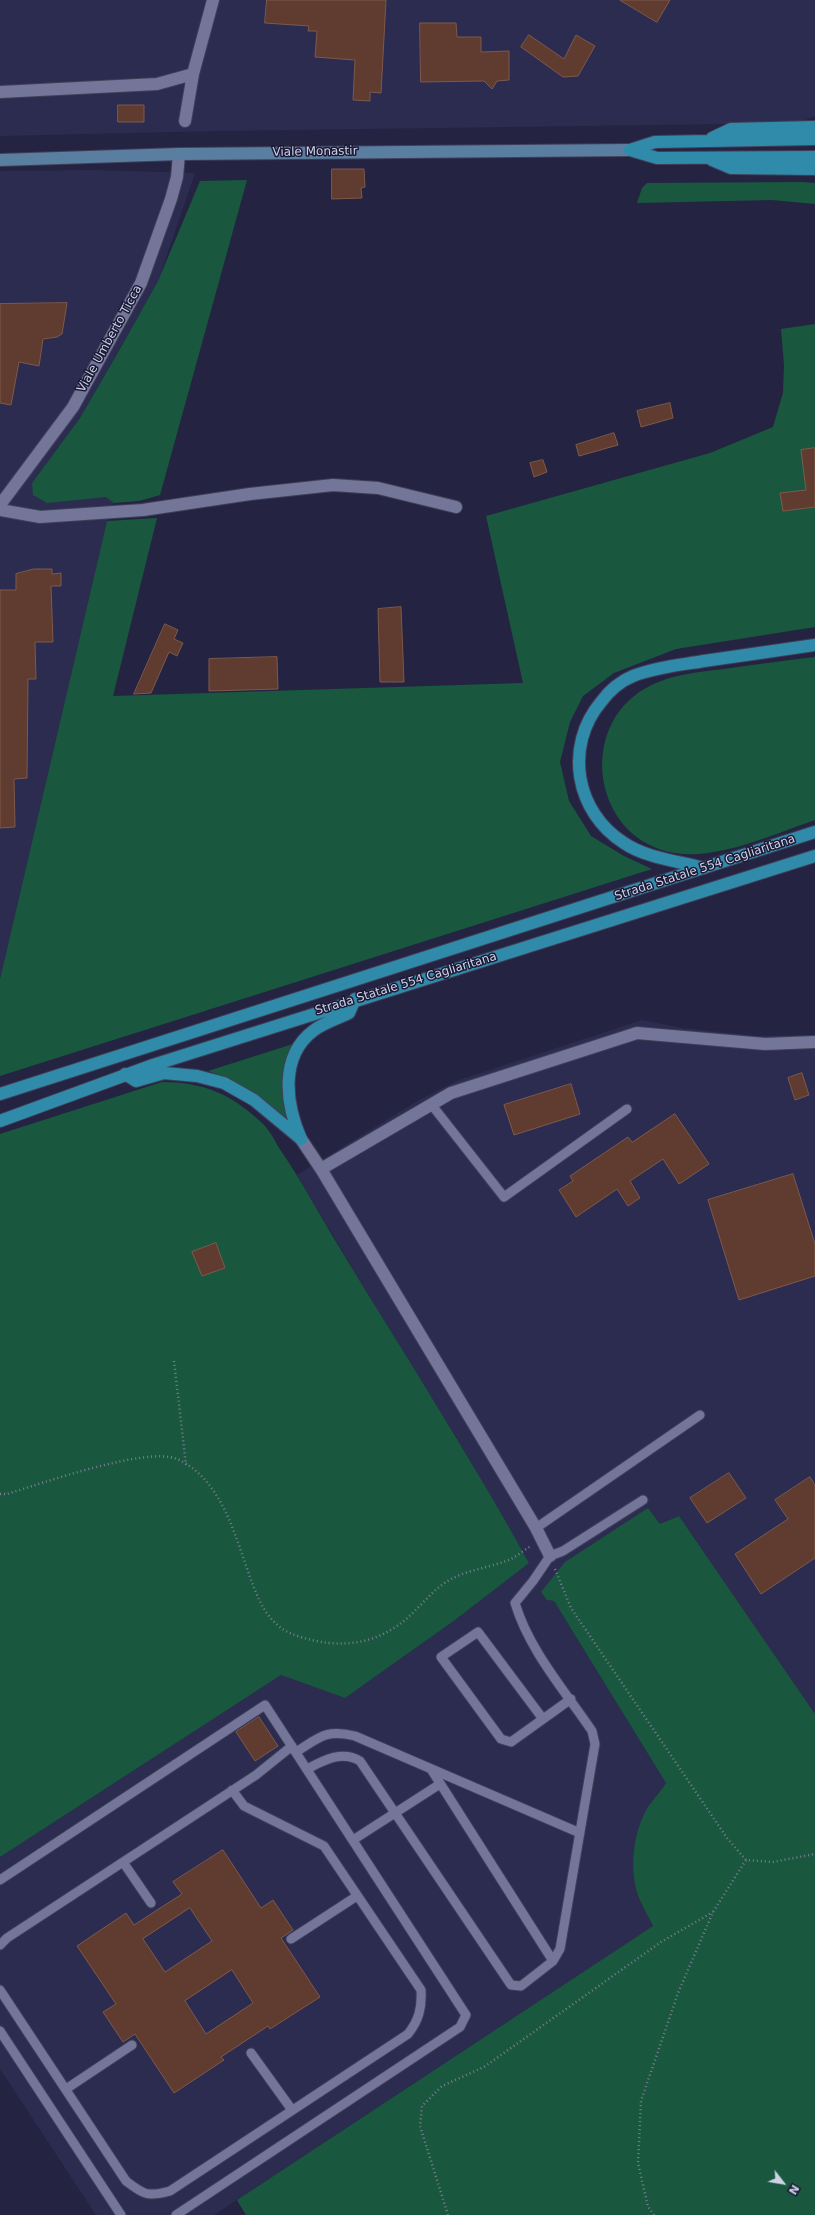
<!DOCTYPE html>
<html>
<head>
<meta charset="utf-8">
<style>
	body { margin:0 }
	#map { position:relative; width:815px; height:2215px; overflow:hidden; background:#242442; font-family:"DejaVu Sans",sans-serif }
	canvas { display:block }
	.north { position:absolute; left:763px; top:2163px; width:40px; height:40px; -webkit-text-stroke:3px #1a1a37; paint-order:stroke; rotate:121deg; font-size:11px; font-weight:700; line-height:16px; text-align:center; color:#cfd1e5 }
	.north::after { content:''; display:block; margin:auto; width:14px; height:18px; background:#cfd1e5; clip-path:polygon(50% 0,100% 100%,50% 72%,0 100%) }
</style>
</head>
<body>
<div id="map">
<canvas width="815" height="2215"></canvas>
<div class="north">N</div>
</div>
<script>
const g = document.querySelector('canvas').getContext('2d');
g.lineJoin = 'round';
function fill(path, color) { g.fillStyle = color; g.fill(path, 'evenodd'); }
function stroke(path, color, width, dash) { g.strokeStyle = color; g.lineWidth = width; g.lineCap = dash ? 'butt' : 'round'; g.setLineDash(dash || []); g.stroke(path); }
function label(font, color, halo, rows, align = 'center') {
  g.font = font + ' "DejaVu Sans",sans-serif'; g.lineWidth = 3; g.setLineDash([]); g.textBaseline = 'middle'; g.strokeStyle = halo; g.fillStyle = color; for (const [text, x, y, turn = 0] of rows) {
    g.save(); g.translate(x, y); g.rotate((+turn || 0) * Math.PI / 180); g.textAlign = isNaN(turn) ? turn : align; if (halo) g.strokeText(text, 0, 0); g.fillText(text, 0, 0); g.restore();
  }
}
fill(new Path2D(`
	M0 0H815V116L798 123 218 131 0 136Z
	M93 170 195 173 158 281 80 418 32 483 88 498 107 497 114 503 107 521 0 979V171Z
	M642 1020 682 1028 756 1036 815 1035V1714L679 1516 660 1524 648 1508 547 1600 554 1601 666 1783 651 1802 634 1877 639 1898 653 1926 214 2215H96L0 2069V1857L281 1675 345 1698 455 1620 529 1563 457 1438 408 1361 297 1175 419 1100 459 1080Z`), '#2b2c50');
fill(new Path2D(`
	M247 180 160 495 139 501 114 503 106 497 47 503 33 495 32 483 80 418 121 347 158 281 200 181Z
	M802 182 815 183V204L772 200 637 203 642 188 647 183Z
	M815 324V627L676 649 614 673 583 696 570 722 560 762 569 801 591 836 624 856 652 869 0 1076V979L107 521 157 518 113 696 523 683 486 516 710 453 773 427 783 393 784 365 781 329Z
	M815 657V820C774 834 718 860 675 853 593 840 576 727 646 688 673 673 701 672 731 668 759 664 787 660 815 657Z
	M293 1044C280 1074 284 1089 291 1120L283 1122C260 1096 241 1083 208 1071Z
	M162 1082C203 1082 231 1094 261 1122 269 1129 274 1139 279 1148 302 1181 320 1216 341 1250 404 1354 470 1456 529 1563L455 1620 345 1698 281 1675 0 1857V1134Z
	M648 1508 660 1524 679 1516 815 1714V2215H246L237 2200 653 1926C649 1917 643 1908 639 1898 630 1874 632 1843 642 1819 647 1805 658 1795 666 1783L554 1601 547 1600 541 1592 565 1562Z`), '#19583e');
const building = new Path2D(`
	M267 0H386L381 93 370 92V101L353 100 355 60 315 57 317 31H308L309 26 265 23Z
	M620 0H670L657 22Z
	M420 23H456L457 37H481V52L509 51V80L497 81 492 89 484 81 421 82Z
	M529 35 564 59 576 35 595 46 578 76 563 77 521 47Z
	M118 105H144V122H118Z
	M332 169H364L365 187 361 188 362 198 332 199Z
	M67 303 62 334 57 337 43 339 39 366 19 362 11 405 0 403V304Z
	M670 403 673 418 641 427 637 411Z
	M614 433 618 445 579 456 576 445Z
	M815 448V507L783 511 780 493 806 490 801 450Z
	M543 460 547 472 534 477 530 463Z
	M34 569H52V574L61 573V586H51L53 642H35L36 679H28L27 778 14 779 15 827 0 828V590H16V574Z
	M401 607 404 682H380L378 609Z
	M165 624 178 630 174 639 183 643 177 656 169 652 151 693 134 694Z
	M277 657 278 689 209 691V659Z
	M802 1073 809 1095 795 1100 788 1078Z
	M571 1084 580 1114 514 1135 504 1105Z
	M675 1114 709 1164 679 1184 663 1159 630 1181 640 1198 628 1206 617 1189 576 1217 559 1190 573 1181 570 1176 628 1137 632 1142Z
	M793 1174 815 1244V1276L739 1300 708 1200Z
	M216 1243 225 1268 202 1276 192 1252Z
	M729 1473 746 1498 707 1523 690 1498Z
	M810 1477 815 1485V1558L761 1594 735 1554 788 1519 775 1500Z
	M259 1717 278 1746 255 1761 236 1732Z
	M223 1850 261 1908 273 1900 293 1930 281 1938 320 1997 270 2029 268 2026 221 2057 224 2060 174 2093 135 2034 123 2042 103 2012 116 2004 77 1946 126 1913 134 1925 182 1894 173 1882ZM190 1908 212 1941 165 1972 143 1939ZM232 1970 253 2003 206 2034 185 2001Z`);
fill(building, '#5f3c2f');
stroke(building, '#7e594b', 1);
const service = new Path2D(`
	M431 1104 504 1197 627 1109
	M536 1528 700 1415
	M543 1719 478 1632 441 1657 501 1739 511 1742 571 1699
	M296 1752C320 1737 326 1729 355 1736L580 1833
	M307 1769C324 1760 342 1750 360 1761L511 1985 521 1986 553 1961 560 1949 595 1744 592 1731C565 1691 529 1650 515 1603L533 1581 550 1556 563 1551 643 1500
	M431 1769 553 1961
	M353 1840 440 1784
	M123 1862 151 1903
	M0 1880 265 1705 466 2015 460 2027 176 2215
	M291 1939 357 1896
	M0 1945 7 1938 256 1775 292 1746
	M0 1990 126 2181C144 2195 148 2197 170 2191L408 2034C419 2020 422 2008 421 1990L324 1846 244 1806 232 1790
	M0 2031 121 2215
	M251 2053 292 2110
	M66 2089 132 2045`);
const minor = new Path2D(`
	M0 92 157 84 193 74
	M185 121 193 74 213 0
	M0 505 73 407 141 283 171 199 177 177 179 154
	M0 510 40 517 143 510 250 494 333 485 378 488 456 507
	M301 1139 321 1169 451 1093 637 1033 765 1044 815 1042
	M321 1169 536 1528 550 1556`);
const secondary = new Path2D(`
	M0 160 179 154 630 150`);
const trunk = new Path2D(`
	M712 138 731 129 815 127
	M630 150 655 142 815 139
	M630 150 657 158 815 157
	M712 160 731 168 815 169
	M704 868C678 861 646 858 624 843 575 812 564 746 601 702 609 691 621 681 633 676 656 667 681 665 704 661 741 656 778 650 815 645
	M125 1074 136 1081 164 1073 197 1076 224 1083 254 1100 301 1139
	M0 1094 815 832
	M0 1121 153 1065 815 856
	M301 1139C286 1105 279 1057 313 1031 323 1023 337 1019 349 1013L355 999`);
stroke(service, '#403f58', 11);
stroke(minor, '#403f58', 14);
stroke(secondary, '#403f58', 14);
stroke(trunk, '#403f58', 14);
stroke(new Path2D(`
	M174 1361 186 1465
	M0 1494H7C40 1484 147 1446 177 1459 222 1479 235 1536 250 1577 257 1596 264 1615 281 1628 292 1636 313 1641 328 1643 354 1645 375 1641 397 1626 415 1614 428 1594 446 1582 465 1570 488 1568 509 1560 516 1557 524 1550 531 1546
	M555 1569 571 1608 727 1838 746 1860 773 1862 815 1854
	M448 2215 420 2126 422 2106 442 2086 484 2067 661 1942 713 1912
	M654 2215 648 2207 638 2163 641 2101 678 1993 713 1912 746 1860`), '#7b7c95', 2.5, [1, 3]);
stroke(service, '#737699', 9);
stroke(minor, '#737699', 12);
stroke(secondary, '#5a7ea0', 12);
stroke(trunk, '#308baa', 12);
label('12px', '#cfd1e5', '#1a1a37', [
	["Viale Monastir",315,152,-1],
	["Viale Umberto Ticca",110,339,-61],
	["Strada Statale 554 Cagliaritana",705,868,-18],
	["Strada Statale 554 Cagliaritana",406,984,-17]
]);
</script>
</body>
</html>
